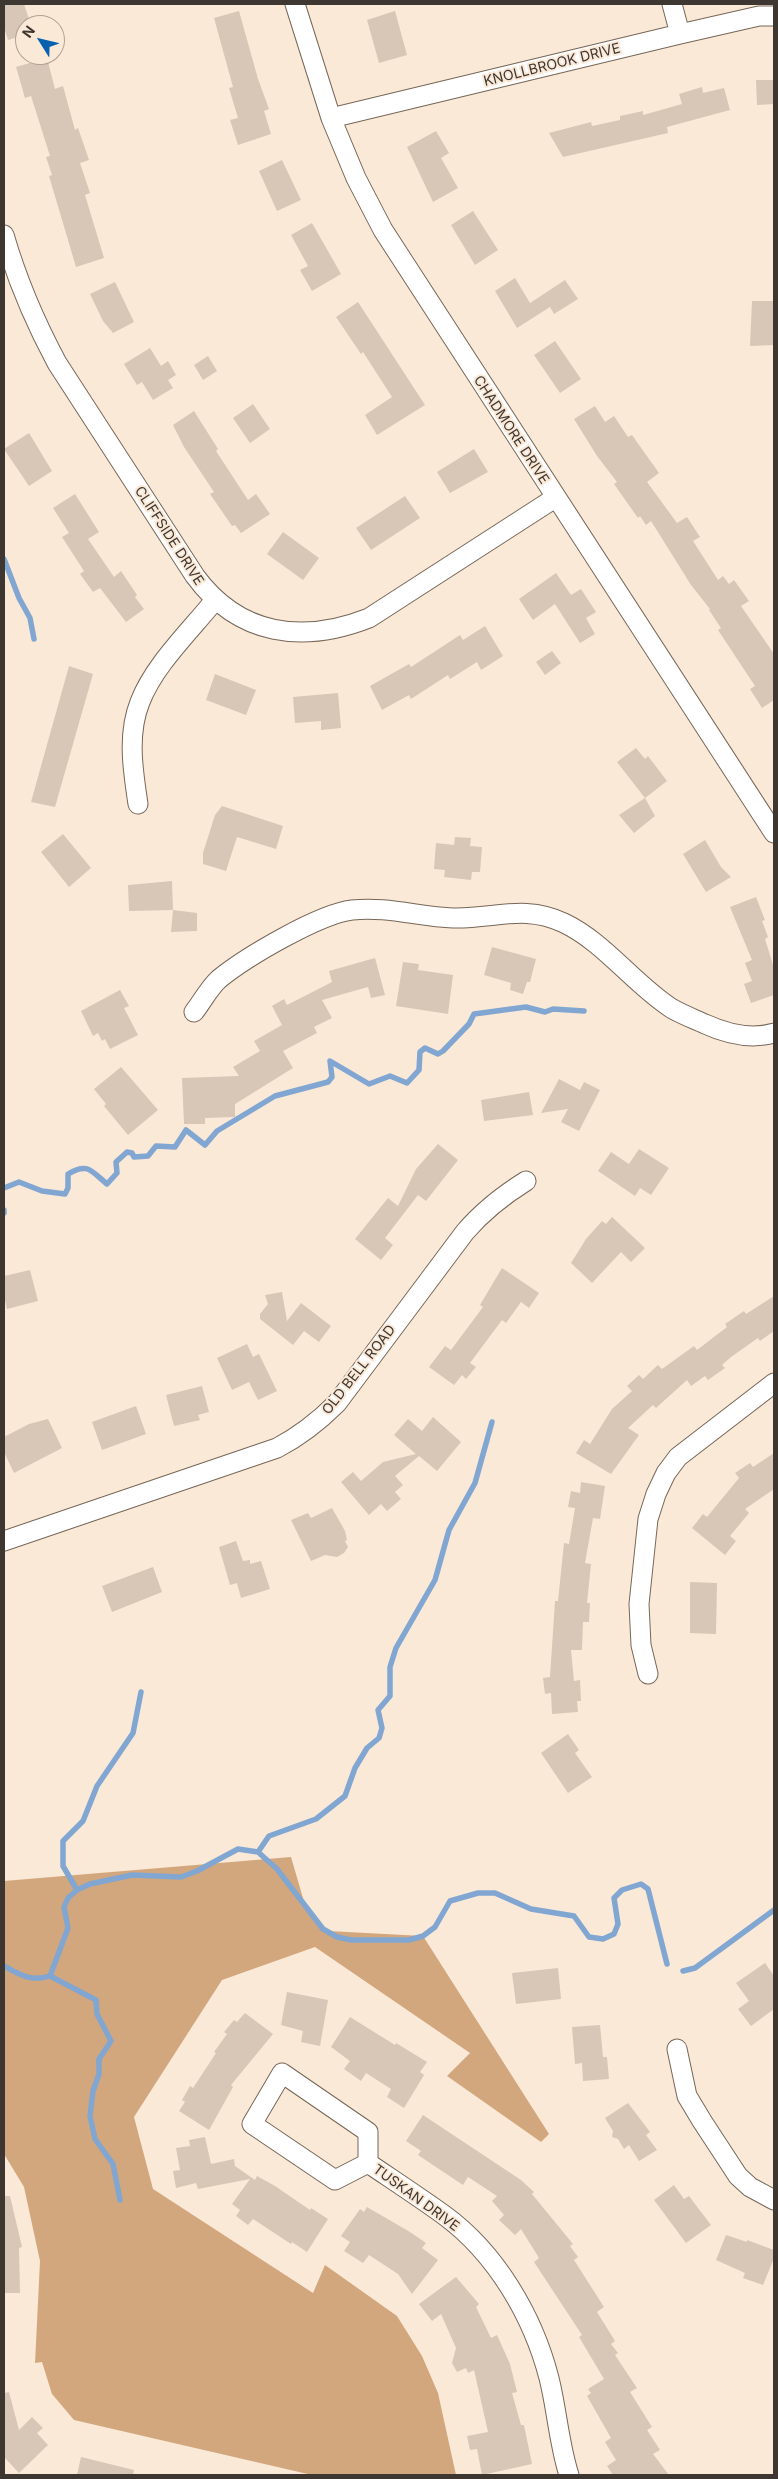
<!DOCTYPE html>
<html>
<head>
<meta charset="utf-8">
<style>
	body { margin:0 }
	#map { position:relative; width:778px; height:2479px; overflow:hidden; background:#fbe9d8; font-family:Inter,sans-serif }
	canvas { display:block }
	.frame { position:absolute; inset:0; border:5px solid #3e3731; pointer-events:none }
	.north { position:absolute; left:15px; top:15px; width:50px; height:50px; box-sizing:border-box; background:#fbe9d8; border:1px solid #afa295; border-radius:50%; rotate:306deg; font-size:14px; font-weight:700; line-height:20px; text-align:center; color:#3e3731 }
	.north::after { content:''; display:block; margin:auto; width:18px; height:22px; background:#0861af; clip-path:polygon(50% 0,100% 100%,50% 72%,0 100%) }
</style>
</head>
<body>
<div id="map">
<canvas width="778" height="2479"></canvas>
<div class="frame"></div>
<div class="north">N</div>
</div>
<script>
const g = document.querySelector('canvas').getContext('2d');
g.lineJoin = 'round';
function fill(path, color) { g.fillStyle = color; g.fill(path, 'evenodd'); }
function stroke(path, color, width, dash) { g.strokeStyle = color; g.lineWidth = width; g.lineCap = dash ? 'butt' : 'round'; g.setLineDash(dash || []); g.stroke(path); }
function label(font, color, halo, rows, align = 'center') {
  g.font = font + ' Inter,sans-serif'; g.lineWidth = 4; g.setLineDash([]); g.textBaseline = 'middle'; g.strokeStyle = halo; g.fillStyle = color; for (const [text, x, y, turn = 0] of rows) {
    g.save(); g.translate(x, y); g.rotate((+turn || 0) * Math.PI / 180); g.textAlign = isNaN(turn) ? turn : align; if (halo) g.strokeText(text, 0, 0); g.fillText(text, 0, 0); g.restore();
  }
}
fill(new Path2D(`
	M291 1857 305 1905 328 1931 423 1936 549 2134 541 2142 447 2076 470 2053 315 1947 222 1980 134 2117 153 2189 313 2293 325 2265 397 2316 422 2356 438 2393 456 2475H312L74 2420 52 2394 42 2362 35 2363 40 2261 24 2187 4 2154V1881Z`), '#d3a77d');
stroke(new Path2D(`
	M4 559 19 598 30 618 34 639
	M4 1188 19 1182 42 1191 65 1194 68 1188V1174C88 1162 91 1171 107 1184L117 1173 116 1162 127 1152 132 1153 134 1157 148 1156 156 1146 175 1147 186 1130 205 1145 217 1131 275 1096 328 1082 332 1077 330 1061 369 1084 390 1076 407 1083 419 1070 420 1052 425 1048 438 1054 443 1051 469 1024 474 1014 526 1007 545 1012 553 1009 584 1011
	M4 1210V1213
	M258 1852 269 1836 316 1819 345 1796 355 1768 367 1748 379 1738 382 1728 378 1710 390 1696V1667L396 1648 435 1580 449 1530 475 1483 492 1422
	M77 1890 63 1866V1841L83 1821 97 1786 133 1733 141 1692
	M4 1966C20 1975 31 1982 50 1976L96 2000 97 2014 111 2041 99 2059V2074L93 2091 90 2116 95 2139 113 2164 120 2200
	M683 1971 695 1968 774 1910
	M50 1976 68 1928 64 1907 68 1898 77 1890 90 1884 132 1875 181 1877 197 1871 238 1849 258 1852 277 1869 323 1929 337 1937 351 1940H409L423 1936 435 1927 450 1901 478 1893H495L531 1909 574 1916 589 1937 603 1939 614 1934 618 1924 614 1898 622 1890 641 1884 648 1889 667 1964`), '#80a6d1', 5.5);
fill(new Path2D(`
	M4 4H24L31 25H25V35L8 40 4 27Z
	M239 11 258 79 269 109 264 111 271 134 238 145 230 120 238 118 229 88 233 87 214 18Z
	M395 11 407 55 379 63 367 20Z
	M47 58 55 89 63 86 75 130 78 128 89 160 80 163 90 193 85 195 104 258 76 267 49 176 52 175 46 157 50 156 31 96 25 98 16 67Z
	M756 80H774V104L757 105Z
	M702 87 703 93 724 88 730 110 667 127 668 133 563 157 549 133 591 122 592 126 620 120V116L643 111V115L682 104 679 94Z
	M436 131 449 153 441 158 458 188 433 202 407 147Z
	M282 160 301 200 277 211 259 171Z
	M473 211 498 250 475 265 451 225Z
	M312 223 341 274 312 291 300 270 308 266 291 235Z
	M515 278 530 303 565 280 578 299 554 314 550 307 517 328 495 291Z
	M115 282 134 322 113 333 103 321 90 294Z
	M752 301H774V345L750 346Z
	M358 302 425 405 377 435 365 415 392 397 363 352 361 354 336 317Z
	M555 341 581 379 560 393 534 355Z
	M150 348 161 366 168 361 176 375 168 380 173 388 153 400 142 382 137 385 124 364Z
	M208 356 217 371 203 380 194 365Z
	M253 404 270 429 250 443 233 418Z
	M595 406 605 422 614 416 628 437 632 435 659 473 647 482 677 523 687 517 700 537 693 541 718 580 723 576 729 584 734 580 749 601 741 606 774 654V700L762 708 750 689 755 686 718 630 721 628 709 610 710 609 691 585 651 521 646 525 640 516 638 518 614 484 617 482 597 456 574 419Z
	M194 411 218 449 216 451 248 500 256 494 270 514 241 533 235 525 232 526 210 494 214 492 184 447 173 425Z
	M29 433 52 471 29 486 4 449Z
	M474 449 488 472 450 493 437 472Z
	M75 494 99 532 88 539 114 577 121 571 137 595 135 597 144 609 126 622 100 588 93 592 80 574 84 571 62 537 69 533 53 508Z
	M405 496 420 518 371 550 356 528Z
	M283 532 319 558 303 580 267 554Z
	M556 573 571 595 581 589 596 612 586 618 595 634 580 643 555 604 533 620 519 599Z
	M485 626 503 656 481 670 477 662 450 679 448 675 411 699 409 695 382 710 370 686 409 664 411 667 460 635 463 640Z
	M552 651 561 663 545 675 536 662Z
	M69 666 93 674 55 807 31 802Z
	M215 674 256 690 246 715 206 700Z
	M338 693 341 728 321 730V721L295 723 293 697Z
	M636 748 645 759 648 756 667 781 645 798 617 762Z
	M645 798 655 816 634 833 619 815Z
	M222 806 283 826 276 849 237 837 226 871 203 864V853L215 815Z
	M63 834 91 868 69 887 41 852Z
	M455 837 471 838 470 846 482 847 480 872H472L471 880 444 877 445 870 434 869 436 843 454 845Z
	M705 840 721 867 731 877 706 892 683 854Z
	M172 881 173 910 129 911 128 885Z
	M756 897 765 920 762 921 768 937 765 939 774 968V995L751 1003 744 984 752 981 745 963 752 960 730 907Z
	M173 910 197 913V931L171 932Z
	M492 947 536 959 530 982H527L523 994 510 990 511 983 484 975Z
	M375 958 385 995 371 998 368 987 322 1000 332 1018 314 1027 317 1033 283 1051 293 1068 235 1104V1117L205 1118V1124H184L182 1078 239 1076 233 1067 260 1051 254 1041 282 1025 272 1006 284 999 287 1005 332 982 329 971Z
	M403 962 419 964 418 970 453 975 448 1014 396 1006Z
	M120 990 129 1006 124 1008 138 1035 110 1049 105 1039 102 1041 98 1033 93 1036 81 1011Z
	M121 1067 158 1110 128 1135 104 1106 106 1104 94 1089Z
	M559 1079 580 1090 584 1082 600 1090 579 1131 561 1122 568 1109 541 1113Z
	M529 1092 533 1115 484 1121 481 1100Z
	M438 1144 458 1160 426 1201 418 1195 385 1238 393 1245 381 1260 355 1239 388 1198 398 1206 416 1169Z
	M639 1149 669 1168 651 1195 640 1188 635 1196 598 1171 611 1152 629 1164Z
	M612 1217 645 1248 631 1262 621 1252 592 1283 571 1263 586 1239 602 1221 606 1224Z
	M502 1268 539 1293 529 1308 521 1302 506 1323 502 1320 470 1363 476 1367 466 1379 462 1375 454 1385 429 1367 445 1346 451 1350 483 1307 480 1305Z
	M30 1270 38 1301 7 1309 4 1296V1276Z
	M282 1292 287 1321 301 1303 331 1326 319 1342 304 1331 293 1345 260 1319V1314L268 1304 265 1295Z
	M774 1296V1331L760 1341 758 1338 731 1357 722 1365 725 1368 708 1380 705 1376 691 1386 687 1380 656 1408 653 1405 628 1428 639 1435 611 1474 576 1453 584 1440 590 1444 612 1409 632 1391 627 1386 639 1375 643 1379 658 1365 662 1369 694 1346 697 1350 727 1327 725 1324 744 1311 746 1314Z
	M247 1344 253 1357 259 1354 277 1391 258 1400 249 1382 232 1390 217 1358Z
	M202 1386 209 1412 198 1415 200 1420 174 1426 166 1395Z
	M136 1406 146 1434 102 1450 92 1422Z
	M433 1417 461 1442 437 1471 419 1456 395 1476 403 1485 395 1492 401 1499 387 1511 381 1504 369 1515 341 1482 353 1472 361 1481 383 1462 416 1454 394 1435 408 1419 422 1431Z
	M48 1419 62 1448 14 1473 4 1452V1437L29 1424Z
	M774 1453V1489L745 1509 749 1513 730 1536 736 1541 725 1555 692 1528 703 1514 707 1517 739 1478 735 1473 750 1463 753 1467Z
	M581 1482 605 1486 600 1519 593 1518 585 1563 591 1564 587 1603H590L589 1622H583L582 1650H571L574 1681 580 1680 581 1701H577L578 1712 552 1714 551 1693 545 1694 543 1678 550 1677 555 1601H558L564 1543 569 1544 575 1508 568 1507 571 1491 580 1493Z
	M332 1508 345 1531 347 1540 345 1541 348 1547 344 1553 337 1557 325 1555 311 1561 291 1520 308 1513 311 1518Z
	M236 1541 243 1561 250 1560V1564L261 1561 270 1589 241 1598 237 1583 230 1585 219 1547Z
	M153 1567 162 1592 112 1612 102 1586Z
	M690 1582 717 1583 716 1634 690 1633Z
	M568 1734 579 1750 575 1753 592 1777 568 1793 541 1753Z
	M765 1963 774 1976V2009L751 2026 738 2009 749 2001 736 1983Z
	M558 1968 561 1999 516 2004 512 1973Z
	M287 1992 328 2000 320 2046 301 2042 303 2031 281 2025Z
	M245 2013 273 2034 231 2085 233 2087 209 2130 179 2111 185 2102 182 2100 190 2086 193 2088 216 2053 214 2052 227 2034 224 2032 234 2020 237 2022Z
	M350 2017 395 2045 396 2043 427 2062 420 2072 424 2075 404 2108 387 2097 391 2089 366 2073 361 2081 344 2069 350 2061 331 2047Z
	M600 2025 603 2057H607L609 2079 583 2081 582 2063 575 2064 572 2027Z
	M628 2103 650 2132 646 2135 657 2150 639 2161 629 2145 624 2149 618 2139 612 2137 613 2131 605 2118Z
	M423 2115 521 2180 534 2192 532 2194 573 2244 570 2246 578 2257 574 2260 604 2307 597 2312 615 2341 611 2344 618 2353 615 2355 637 2388 630 2392 652 2427 647 2430 660 2450 653 2454 669 2475H613L607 2466 616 2460 605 2442 611 2438 587 2396 591 2393 588 2389 604 2379 579 2337 582 2335 534 2262 539 2258 521 2229 515 2235 499 2220 504 2215 492 2201 497 2196 468 2177 463 2185 418 2155 421 2151 406 2141Z
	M205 2137 211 2164 234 2159 235 2166 255 2180 257 2176 275 2186 310 2210 311 2208 328 2219 307 2252 292 2242 291 2244 253 2219 248 2225 236 2216 240 2210 232 2204 250 2179 198 2189 196 2183 176 2188 173 2171 180 2170 176 2148 190 2146 189 2140Z
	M674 2185 684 2199 689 2196 711 2225 686 2243 654 2200Z
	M4 2196H10L22 2247 19 2248 20 2293H4Z
	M367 2207 410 2232 426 2243 422 2248 438 2260 412 2294 398 2274 369 2255 363 2263 344 2251 350 2242 341 2236 360 2209 364 2212Z
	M726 2235 747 2242V2240L774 2250V2258L763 2285 743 2278 745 2273 716 2260Z
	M456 2277 479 2304 476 2307 491 2338 497 2335 510 2364 517 2392 512 2393 521 2425H524L532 2464 482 2475 477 2449 470 2450 467 2436 488 2432 474 2370 468 2373 466 2368 457 2372 452 2363 456 2348 441 2314 432 2321 419 2304Z
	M9 2392 19 2430 32 2417 43 2428 37 2433 48 2445 19 2473 4 2457V2393Z
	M81 2457 134 2470 133 2475H77Z`), '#d8c6b6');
const street = new Path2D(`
	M295 4 331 118 356 178 383 230 774 833
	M672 4 680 34
	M331 118 680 34 759 16H774
	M4 235C17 280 35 322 57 363L195 576C239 636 303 644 369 618L555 498
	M138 804C133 771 127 734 140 702 154 665 191 630 215 600
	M194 1012C202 1002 209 988 219 979 246 957 319 914 352 910 386 906 420 917 453 918 495 919 524 904 564 923 604 942 634 984 671 1008 681 1014 694 1019 705 1024 727 1034 750 1040 774 1033
	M4 1541 277 1448C300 1436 318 1422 337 1403L465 1232C483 1211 502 1196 526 1181
	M648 1674 641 1645 639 1604 648 1519 656 1494 666 1473 678 1457 774 1383
	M677 2049 687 2096 702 2121 738 2176 750 2187 774 2200
	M282 2073 368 2132V2163L335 2180 252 2124Z
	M368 2163C393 2180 419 2197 444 2215 496 2253 533 2316 549 2378 557 2410 559 2444 569 2475`);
stroke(street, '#766758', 21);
stroke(street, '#fff', 19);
label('14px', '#3e3731', '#fbe9d8', [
	["KNOLLBROOK DRIVE",552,65,-14],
	["CHADMORE DRIVE",511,430,57],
	["CLIFFSIDE DRIVE",169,536,57],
	["OLD BELL ROAD",359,1370,-52],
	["TUSKAN DRIVE",416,2198,36]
]);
</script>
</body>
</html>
